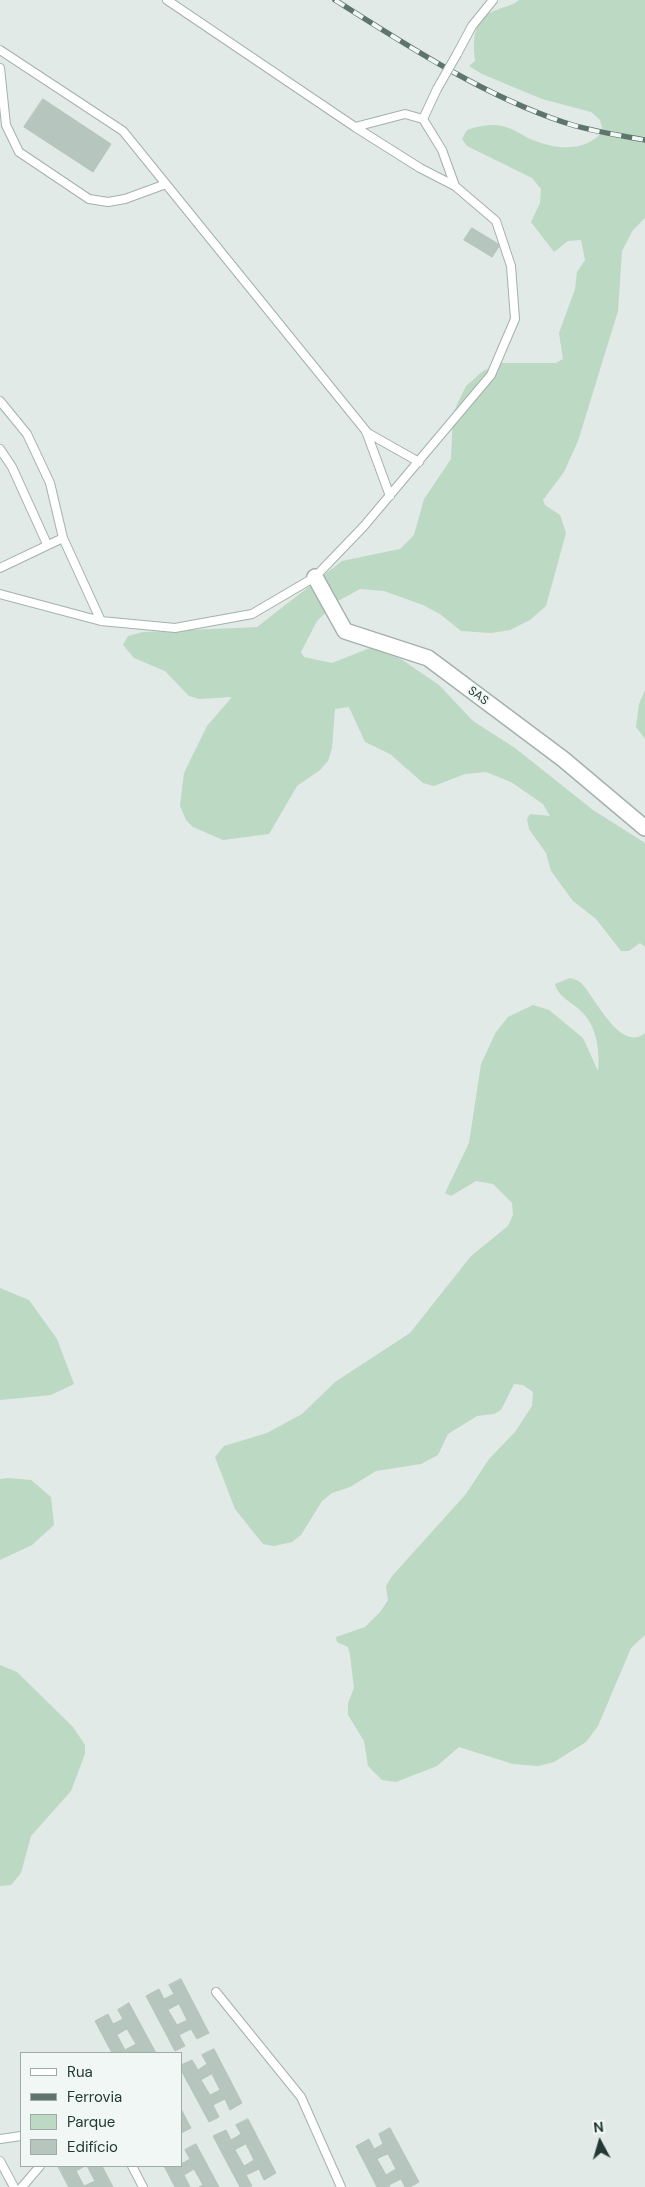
<!DOCTYPE html>
<html>
<head>
<meta charset="utf-8">
<style>
	body { margin:0 }
	#map { position:relative; width:645px; height:2187px; overflow:hidden; background:#e1eae6; font-family:"DM Sans",sans-serif }
	canvas { display:block }
	.legend { position:absolute; left:20px; top:2052px; width:162px; height:115px; box-sizing:border-box; background:#f1f7f4; border:1px solid #9faba7; margin:0; padding:6px 9px; list-style:none; font-size:15px; color:#233933 }
	.legend li { display:flex; align-items:center; gap:10px; height:25px }
	.legend b { width:25px; border:1px solid #9faba7 }
	.north { position:absolute; left:575px; top:2117px; width:50px; height:50px; -webkit-text-stroke:4px #f1f7f4; paint-order:stroke; rotate:354deg; font-size:14px; font-weight:700; line-height:20px; text-align:center; color:#233933 }
	.north::after { content:''; display:block; margin:auto; width:18px; height:22px; background:#233933; clip-path:polygon(50% 0,100% 100%,50% 72%,0 100%) }
</style>
</head>
<body>
<div id="map">
<canvas width="645" height="2187"></canvas>
<ul class="legend">
<li><b style="height:6px;background:#fff"></b>Rua</li>
<li><b style="height:6px;background:#5e756e"></b>Ferrovia</li>
<li><b style="height:14px;background:#bcd9c3"></b>Parque</li>
<li><b style="height:14px;background:#b7c5bf"></b>Edifício</li>
</ul>
<div class="north">N</div>
</div>
<script>
const g = document.querySelector('canvas').getContext('2d');
g.lineJoin = 'round';
function fill(path, color) { g.fillStyle = color; g.fill(path, 'evenodd'); }
function stroke(path, color, width, dash) { g.strokeStyle = color; g.lineWidth = width; g.lineCap = dash ? 'butt' : 'round'; g.setLineDash(dash || []); g.stroke(path); }
function label(font, color, halo, rows, align = 'center') {
  g.font = font + ' "DM Sans",sans-serif'; g.lineWidth = 4.5; g.setLineDash([]); g.textBaseline = 'middle'; g.strokeStyle = halo; g.fillStyle = color; for (const [text, x, y, turn = 0] of rows) {
    g.save(); g.translate(x, y); g.rotate((+turn || 0) * Math.PI / 180); g.textAlign = isNaN(turn) ? turn : align; if (halo) g.strokeText(text, 0, 0); g.fillText(text, 0, 0); g.restore();
  }
}
fill(new Path2D(`
	M519 0H645V218L633 230 622 251 618 311 578 441 564 472 543 500 545 505 560 515 566 533 546 606 530 620 510 630 491 633 461 631 440 614 423 605 384 591 360 589 338 601 317 621 301 652 304 657 332 663 370 648 401 659 439 685 473 721 515 748 593 810 645 843V947L640 943 629 951H621L596 919 573 901 551 871 546 853 529 829 527 819 530 814 550 816 543 804 511 782 486 772 465 774 434 786 423 783 390 754 365 742 349 707 335 709 332 748 328 761 320 770 297 786 269 834 223 840 193 827 186 820 180 806 184 773 207 726 232 697 199 699 189 696 165 671 134 658 123 645 128 636 143 632 257 627 342 561 400 549 414 535 424 499 451 459 453 413 466 386 483 371 502 363H556L563 359 559 333 575 289 577 272 585 260 581 240 568 241 554 252 531 222 540 203 541 189 532 178 467 146 462 139 467 130C479 126 493 123 505 127 515 129 524 137 533 140 557 150 586 152 603 131L600 120 591 112 542 99 482 74 469 66 475 61C473 41 472 20 494 11 502 7 513 6 519 0Z
	M645 690V739L636 727 639 704Z
	M570 978C573 979 578 980 581 983 594 995 620 1054 645 1033V1635L631 1648 598 1726 586 1742 554 1762 538 1766 513 1764 459 1747 437 1766 396 1782 382 1780 368 1766 364 1741 348 1715V1703L354 1688 350 1655 348 1647 337 1642 336 1637 365 1627 381 1611 388 1600 386 1586 392 1576 466 1494 489 1459 515 1432 532 1406 533 1392 523 1385 514 1384 501 1410 494 1414 477 1416 448 1434 438 1455 421 1464 376 1471 350 1487 332 1493 322 1501 301 1535 292 1542 274 1546 263 1544 235 1509 215 1457 224 1446 267 1433 302 1414 335 1382 410 1333 471 1256 508 1226 513 1215 512 1203 493 1184 476 1181 451 1196 445 1193 469 1143 481 1064 496 1032 508 1017 533 1005 549 1010 583 1038 598 1071C600 1052 597 1029 584 1014 576 1004 558 998 555 984Z
	M0 1288 29 1300 57 1339 74 1384 51 1395 0 1400Z
	M8 1478 31 1480 51 1497 54 1525 32 1545 0 1560V1479Z
	M0 1665 17 1672 73 1727 85 1745V1754L71 1791 31 1836 21 1873 11 1885 0 1886Z`), '#bcd9c3');
const building = new Path2D(`
	M43 99 111 144 93 172 24 127Z
	M472 228 500 245 492 257 464 240Z
	M181 1979 209 2033 197 2039 191 2029 179 2035 185 2046 175 2051 146 1996 159 1989 164 1999 174 1994 169 1985ZM179 2004 187 2020 177 2025 168 2010Z
	M129 2003 156 2053H112L95 2021 108 2014 113 2024 123 2019 118 2010ZM127 2029 136 2044 125 2050 117 2035Z
	M214 2049 242 2103 230 2110 225 2099 213 2105 219 2117 209 2122 181 2070V2065L192 2060 198 2070 207 2064 202 2055ZM212 2074 220 2090 210 2095 201 2080Z
	M181 2109 191 2128 181 2133Z
	M248 2119 276 2173 264 2180 259 2169 246 2175 252 2186 240 2187 213 2136 226 2130 231 2140 241 2134 236 2125ZM246 2144 254 2160 244 2166 235 2150Z
	M390 2128 419 2182 410 2187H405L401 2179 389 2185 390 2187H377L356 2146 369 2139 374 2149 383 2144 379 2134ZM388 2154 396 2169 386 2175 377 2159Z
	M196 2144 219 2187H199L203 2185 194 2169 184 2175 190 2187H175L164 2166H181V2164L190 2159 185 2150Z
	M58 2166H85L76 2171 84 2186 95 2181 87 2166H102L113 2187H69Z`);
fill(building, '#b7c5bf');
stroke(building, '#b4c3bd', 1);
const lane = new Path2D(`
	M167 0 355 127
	M0 50 123 131 366 431 390 496
	M457 54 472 26 493 0
	M0 68 6 125 19 152 89 199 108 202 125 199 166 184
	M423 119 437 89
	M0 401 27 434 50 483 63 538 0 568
	M366 432 419 462
	M0 449 12 467 47 544
	M63 538 101 621
	M0 594 101 621 175 628 252 614 315 577 364 526 491 375 515 319 511 266 496 221 455 186 420 168 355 127 405 114 423 119 442 150 455 186
	M216 1992 301 2097 341 2187
	M0 2139 21 2136
	M0 2161 14 2187
	M132 2166 143 2187
	M22 2187 40 2166`);
const street = new Path2D(`
	M315 577 345 631 428 658 563 759 645 828`);
stroke(lane, '#a4b1ad', 10);
stroke(street, '#a4b1ad', 18);
stroke(lane, '#fff', 8);
stroke(street, '#fff', 15);
const rail = new Path2D(`
	M335 0C408 46 481 94 563 122 589 131 618 135 645 140`);
stroke(rail, '#5e756e', 5.5);
stroke(rail, '#f1f7f4', 4, [11]);
const laneBridge = new Path2D(`
	M437 89 457 54`);
stroke(laneBridge, '#a4b1ad', 10, []);
stroke(laneBridge, '#fff', 8);
label('12px', '#233933', '#f1f7f4', [
	["SAS",478,696,37]
]);
</script>
</body>
</html>
